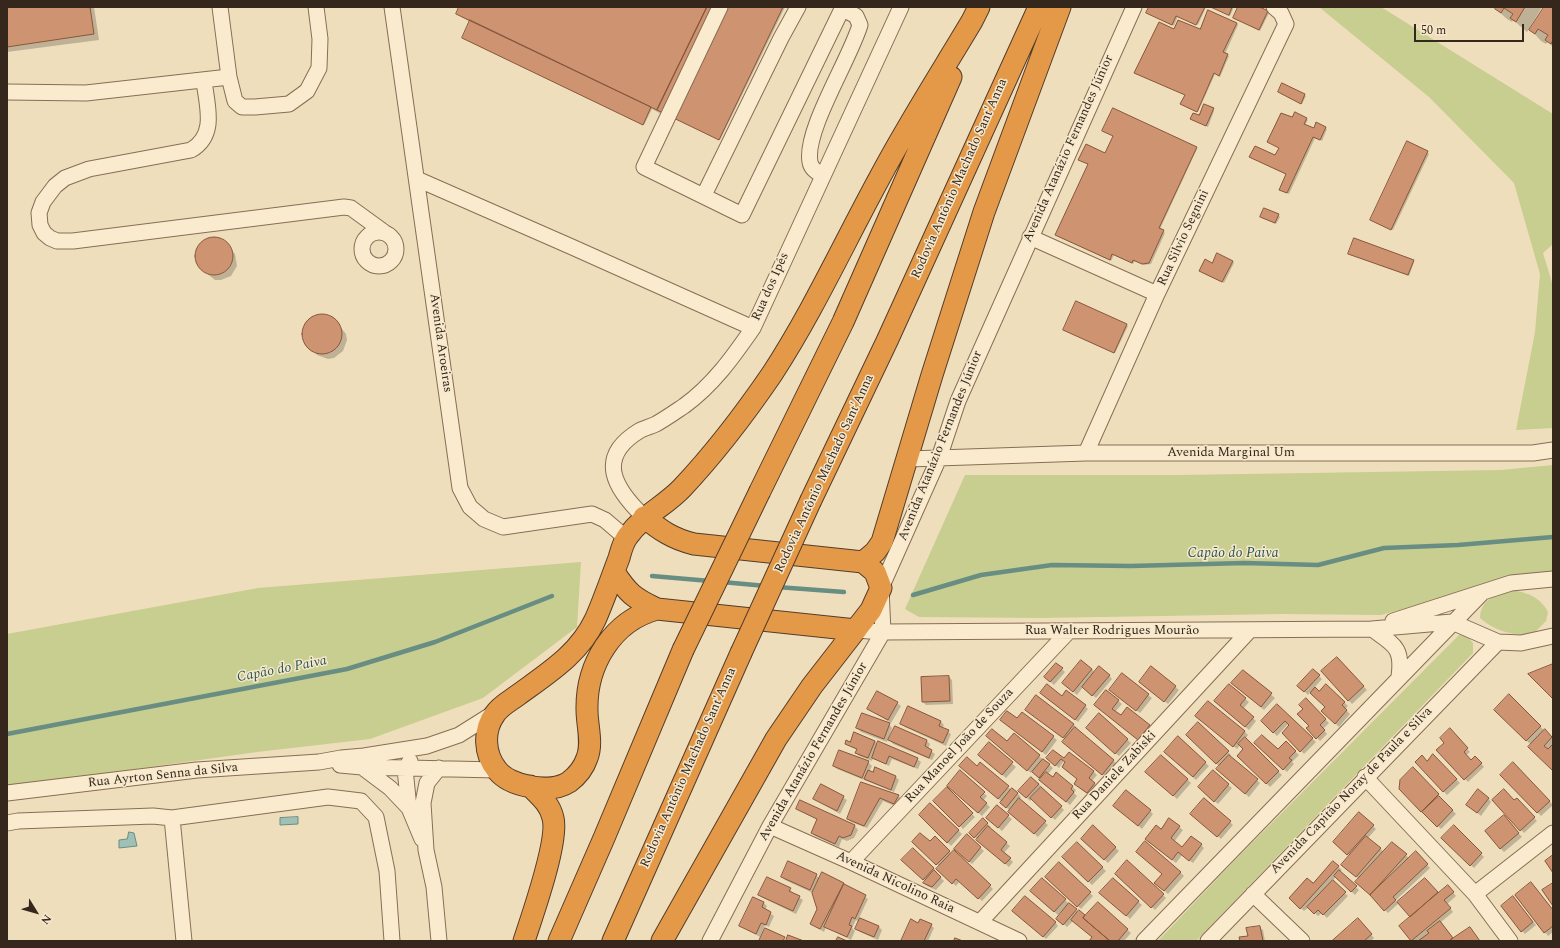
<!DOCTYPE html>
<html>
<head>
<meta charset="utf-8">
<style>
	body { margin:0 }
	#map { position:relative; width:1560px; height:948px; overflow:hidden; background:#efdebc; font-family:Spectral,serif }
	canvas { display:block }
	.frame { position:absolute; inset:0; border:8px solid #35271b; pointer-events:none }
	.north { position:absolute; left:16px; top:892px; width:40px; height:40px; -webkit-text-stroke:3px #f6e8cc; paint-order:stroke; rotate:127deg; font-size:11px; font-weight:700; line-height:16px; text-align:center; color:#35271b }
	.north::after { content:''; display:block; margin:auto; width:14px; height:18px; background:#35271b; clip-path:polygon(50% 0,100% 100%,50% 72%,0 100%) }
	.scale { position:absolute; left:1414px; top:24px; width:110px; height:18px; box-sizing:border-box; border:2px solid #35271b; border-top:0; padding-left:5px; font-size:12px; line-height:14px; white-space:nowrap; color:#35271b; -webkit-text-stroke:3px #f6e8cc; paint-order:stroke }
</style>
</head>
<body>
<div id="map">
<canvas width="1560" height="948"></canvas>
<div class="frame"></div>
<div class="north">N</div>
<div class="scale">50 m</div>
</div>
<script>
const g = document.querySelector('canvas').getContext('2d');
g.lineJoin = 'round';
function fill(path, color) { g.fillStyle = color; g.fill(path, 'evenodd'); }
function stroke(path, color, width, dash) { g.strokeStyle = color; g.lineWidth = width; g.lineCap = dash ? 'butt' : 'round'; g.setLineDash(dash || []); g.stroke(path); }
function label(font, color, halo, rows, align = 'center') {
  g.font = font + ' Spectral,serif'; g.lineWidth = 3; g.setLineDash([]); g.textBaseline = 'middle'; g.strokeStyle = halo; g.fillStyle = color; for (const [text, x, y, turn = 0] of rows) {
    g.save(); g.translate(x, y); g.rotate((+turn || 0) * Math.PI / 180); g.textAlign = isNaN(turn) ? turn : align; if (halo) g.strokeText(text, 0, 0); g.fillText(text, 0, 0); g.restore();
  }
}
fill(new Path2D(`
	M1319 7H1381L1553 114V244L1543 253 1553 286V428L1516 430 1535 332 1540 274 1514 183 1429 97Z
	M1553 465V573H1536L1381 615 1282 614 1040 618 919 617 905 609 965 475H1179L1501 470Z
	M581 562 577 627 483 698 370 739 257 752 7 787V634L258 588Z
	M1512 590C1528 593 1540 597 1548 612L1546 621 1532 635C1513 636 1495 631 1480 618 1481 599 1495 595 1512 590Z
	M1459 635H1466L1473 643V653L1196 941H1158L1235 860Z`), '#c8cd90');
const water = new Path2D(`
	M298 817V824L280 825V818Z
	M129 832 134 833 137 846 119 848V840L127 839Z`);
fill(water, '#a0c0b5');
stroke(water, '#688d82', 1);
fill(new Path2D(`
	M7 7H94L99 40 7 52Z
	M460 7H785L720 140 664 113 663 115 652 109 644 125 464 39 470 22 457 14Z
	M1150 7H1206L1198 25 1178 16 1174 26 1149 14Z
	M1211 7H1234L1230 16Z
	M1239 7H1258L1269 13 1260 31 1234 18Z
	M1497 7H1542L1527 32 1513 20 1512 22 1507 19 1496 9Z
	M1545 7H1553V47L1548 42 1546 44 1541 41 1531 30Z
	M1237 23 1238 25 1225 54 1229 56 1220 77 1215 74 1198 112 1183 105 1186 95 1174 30H1200Z
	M1283 84 1306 96 1302 104 1279 92Z
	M1213 109 1214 111 1208 127 1193 120Z
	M1293 119H1306L1308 120 1305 125 1314 129 1317 123 1327 129 1322 141 1315 138 1289 194 1282 191 1287 175 1250 157H1276L1280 148 1269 142Z
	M1103 131 1197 149 1160 229 1165 233 1151 264 1144 265 1135 261 1133 264 1114 255 1111 261 1058 236 1089 165 1081 161 1106 154 1114 136Z
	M1427 152 1429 154 1393 230 1373 221Z
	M1278 215 1280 217 1276 224 1263 218Z
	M208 239 221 240 235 254 237 266 231 276 221 280H215L200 268 196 257V252L203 242Z
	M1351 255 1413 261 1414 262 1409 276Z
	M1233 262 1234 263 1224 283 1201 272Z
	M323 315 334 319 346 334 347 340 343 351 334 358 328 359 317 355 304 340V334L307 323 317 316Z
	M1126 324 1128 326 1115 353 1064 330Z
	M1337 658 1367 690 1352 704 1323 671Z
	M1056 664 1065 672 1054 685 1045 677Z
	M1151 667 1179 690 1168 704 1143 685Z
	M1092 669 1095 673 1109 675 1112 679 1096 698 1083 687 1077 695 1067 686Z
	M1313 670 1322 679 1314 688 1319 692 1326 685 1348 706 1345 709 1350 714 1339 727 1322 711 1326 707 1310 692 1308 695 1299 686Z
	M1243 671 1275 698 1264 710 1236 686Z
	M949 677 952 680 953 704 926 705 923 702Z
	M1229 686 1249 702 1243 709 1256 721 1249 730 1219 705Z
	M1106 691 1122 704 1115 712 1121 717 1128 709 1153 729 1142 743 1099 708Z
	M1114 693 1148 695 1152 698 1140 713Z
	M1037 696 1074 725 1077 728 1076 730 1117 764 1106 777 1067 746 1066 740 1030 713Z
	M1044 696 1062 697 1085 706 1088 709 1078 722Z
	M1509 696 1553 739V770L1531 745 1496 710Z
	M1306 700 1329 723 1323 729 1327 734 1320 741 1308 728 1310 726 1304 709Z
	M1208 702 1245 732 1248 735 1245 739 1282 775 1270 787 1238 756 1245 749 1240 745 1237 749 1200 719Z
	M897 703 901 706 891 723 869 709Z
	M1277 705 1316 742 1304 754 1283 733 1291 725 1289 723 1277 736 1262 721Z
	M1022 713 1057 740 1046 755 1005 723 1017 720Z
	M1099 714 1131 743 1119 756 1090 731Z
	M941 722 944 725 942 728 951 734 946 746 905 727 901 724Z
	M1198 723 1231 755 1230 757 1260 783 1249 797 1221 773 1220 767 1187 735Z
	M889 724 892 728 887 742 861 732 857 728Z
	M895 727 927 741 930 744 928 749 935 754 932 760 893 744 890 740Z
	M1450 730 1470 752 1466 755 1471 761 1478 760 1484 767 1468 782 1438 750 1445 743Z
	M854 733 875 741 878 745 917 759 921 762 918 769 892 759 889 766 873 758 872 761 859 756 856 753 857 750 846 744 851 743Z
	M1178 738 1209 766 1196 780 1169 755Z
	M991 739 1007 743 1039 756 1053 768 1048 774 1053 778 1057 774 1076 790 1074 793 1077 796 1070 805 1044 784 1032 771 1031 773Z
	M1286 742 1299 755 1292 762 1294 764 1287 772 1256 743 1278 751Z
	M989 744 1016 767 1006 778 983 759Z
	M1053 751 1064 759 1093 771 1097 775 1092 781 1098 787 1090 796 1078 787V779L1063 767 1066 763 1064 761 1059 768 1051 762Z
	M1433 756 1460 783 1447 795 1416 762H1427Z
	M868 762 872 766 869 772 874 774 875 769 896 777 899 780 894 792 837 769 834 766Z
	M1513 764 1553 805 1541 816 1502 775Z
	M977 767 1018 794 1021 797 1019 800 1048 825 1038 837 1013 815 1002 802 964 769Z
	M1413 769 1456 814 1441 829 1400 789Z
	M960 772 987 796 983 801 990 807 982 816 952 789Z
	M1213 772 1232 788 1218 804 1202 791Z
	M1150 775 1187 779 1191 783 1177 799Z
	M862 783 898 796 902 799 897 807 883 801 867 828 851 822 848 819Z
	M1039 784 1064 810 1055 820 1032 799 1030 801 1020 791Z
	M821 785 847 800 840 814 814 799Z
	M947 789 975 817 963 829 935 801Z
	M1488 798 1491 802 1481 816 1471 808Z
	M1517 799 1537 821 1524 833 1493 800 1514 802Z
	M800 801 855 826 858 830 854 838 847 841 842 839 839 847 815 836 812 833 818 820 797 809Z
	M930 804 962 834 951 846 920 815Z
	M1118 809 1150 811 1153 814 1142 829Z
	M1008 816 1012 819 1002 831 991 821Z
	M1195 817 1230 822 1233 825 1221 839Z
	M1169 819 1183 830 1174 842 1182 848 1201 845 1204 848 1193 863 1182 855 1176 863 1150 843Z
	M983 820 991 827 989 828 1010 846 1004 853 1013 862 1009 867 970 833Z
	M1507 820 1522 837 1504 852 1500 848Z
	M1373 826 1376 829 1368 838 1384 852 1392 843 1410 859 1416 853 1430 868 1395 901 1398 903 1425 879 1438 894 1451 890 1456 896 1447 904 1453 912 1441 922 1454 939 1480 941H1412L1400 927 1412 917 1399 903 1388 913 1357 882 1359 879 1346 868 1350 856 1338 845Z
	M1093 827 1119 851 1108 863 1082 839Z
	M1454 827 1484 857 1474 868 1443 838Z
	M967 836 984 851 972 864 959 853Z
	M935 838 952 854 954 852 993 889 982 901 960 881 956 886 938 869 940 867 913 842 930 843Z
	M1077 843 1106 871 1092 885 1063 857Z
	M913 849 937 872 936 873 944 881 936 890 927 886 924 883 926 881 903 860Z
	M1127 862 1166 898 1155 910 1116 874Z
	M1333 862 1342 870 1340 872 1359 890 1355 895 1336 877 1332 881 1348 896 1327 918 1322 913 1318 916 1309 907 1304 911 1290 898 1313 885Z
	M1059 864 1093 896 1081 909 1046 877Z
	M1180 872 1184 876 1168 894 1159 886 1163 874Z
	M816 875 820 879 843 884 868 899 859 918 879 927 882 930 878 940 860 932 856 929 859 922 856 920 852 928 855 931 851 940 826 927 824 932 811 924 818 909 813 893 785 880 782 877Z
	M1042 879 1078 912 1085 916 1098 903 1131 933 1124 941H1090L1093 938 1073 921 1067 927 1061 922 1064 911 1063 910 1058 915 1032 891Z
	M1113 879 1142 905 1130 919 1104 896Z
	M1531 883 1553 910V932L1548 936 1516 895Z
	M790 889 793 894 803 900 796 914 763 898 759 895Z
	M754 898 764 903 767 906 765 910 774 916 769 927 765 925 760 937 741 926Z
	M1516 901 1536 925 1525 934 1522 931Z
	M1017 914 1055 922 1058 926 1046 939Z
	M1361 923 1374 938 1371 941H1333Z
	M919 924 931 925 934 928 928 941H902Z
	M1259 927 1263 930 1265 941H1241Z`), '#0003');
stroke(new Path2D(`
	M652 576 710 581
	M722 582 766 586
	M777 587 844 592
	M913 595 981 575 1052 565 1131 566 1245 563 1318 565 1384 548 1458 545 1553 537
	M7 734 347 669 435 642 552 596`), '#688d82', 4.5);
const building = new Path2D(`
	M7 7H90L94 34 7 47Z
	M459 7H707L657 110 456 14Z
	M707 7H783L719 140 657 110Z
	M1149 7H1205L1196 25 1176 16 1172 25 1146 13Z
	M1211 7H1232L1229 15Z
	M1238 7H1260L1268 11 1259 30 1233 18Z
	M1496 7H1525L1516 22 1510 18 1513 14 1504 8 1501 13 1495 9Z
	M1544 7H1553V40L1551 44 1545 40 1548 35 1538 29 1535 34 1529 30Z
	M1208 10 1237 23 1223 52 1228 54 1219 76 1214 73 1197 112 1180 104 1185 95 1134 73 1159 22 1174 29 1178 20 1200 29Z
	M470 20 651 107 643 125 462 38Z
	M1282 83 1305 94 1301 104 1278 92Z
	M1204 104 1214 108 1206 126 1190 119 1193 113 1199 115Z
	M1113 108 1197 147 1159 228 1164 230 1149 263 1142 264 1133 260 1132 263 1112 254 1110 260 1055 235 1088 164 1078 160 1086 144 1105 153 1113 136 1102 131Z
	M1295 112 1307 118 1304 124 1314 128 1316 122 1326 127 1320 140 1313 137 1287 193 1279 190 1286 174 1249 157 1255 146 1275 155 1279 148 1267 142 1281 113 1292 117Z
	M1407 141 1428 151 1391 230 1370 220Z
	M1264 208 1279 214 1275 223 1260 217Z
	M195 256a19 19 0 1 1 38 0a19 19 0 1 1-38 0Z
	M1354 238 1414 260 1408 275 1348 254Z
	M1217 253 1233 261 1222 282 1199 271 1205 259 1212 263Z
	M1076 301 1127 324 1114 353 1063 330Z
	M302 334a20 20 0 1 1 40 0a20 20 0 1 1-40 0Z
	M1337 657 1364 686 1348 701 1321 671Z
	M1081 660 1092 669 1073 692 1062 683Z
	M1056 663 1063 668 1050 682 1044 677Z
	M1553 664V699L1528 674Z
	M1099 666 1110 675 1092 696 1082 687Z
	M1151 666 1176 686 1164 702 1139 682Z
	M1313 669 1320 675 1304 692 1297 686Z
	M1243 670 1272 693 1261 707 1231 683Z
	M1122 673 1149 694 1136 711 1109 690Z
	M949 676 950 701 922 702 921 677Z
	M1047 684 1062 696 1066 690 1086 705 1075 720 1040 693Z
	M1229 684 1246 698 1240 705 1254 717 1245 727 1214 701Z
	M1326 684 1345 702 1342 705 1347 710 1335 724 1321 711 1325 707 1310 693 1315 687 1319 691Z
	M1106 690 1119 700 1112 709 1121 715 1127 707 1150 725 1138 740 1094 705Z
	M877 691 898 702 888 720 867 709Z
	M1509 694 1541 726 1526 741 1494 710Z
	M1036 695 1074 724 1063 738 1025 710Z
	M1306 698 1326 719 1320 725 1325 730 1316 739 1306 728 1309 726 1297 714 1303 709 1299 705Z
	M1208 701 1245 731 1233 747 1195 716Z
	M1277 704 1313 738 1300 752 1282 733 1289 725 1285 721 1273 733 1261 721Z
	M908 706 941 721 939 726 949 730 943 743 900 724Z
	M1007 711 1017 718 1022 712 1054 736 1042 752 1000 720Z
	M862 713 890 723 884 739 856 728Z
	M1099 713 1128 739 1115 754 1086 728Z
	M1198 722 1229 751 1216 764 1186 735Z
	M895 726 927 740 925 746 932 750 929 758 888 740Z
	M1075 727 1114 760 1102 775 1062 742Z
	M1450 728 1468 748 1464 752 1471 760 1475 756 1482 763 1464 780 1436 750 1444 743 1440 738Z
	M992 729 1007 741 1014 733 1040 755 1027 771 986 736Z
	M1545 729 1552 737 1544 746 1548 749 1553 744V771L1528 747Z
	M854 732 875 741 868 758 855 753 857 749 845 744 846 740 850 742Z
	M1262 735 1278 749 1286 741 1296 751 1289 758 1292 760 1283 770 1254 743Z
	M1178 736 1206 762 1193 777 1164 752Z
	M1245 737 1279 771 1266 784 1237 756 1243 749 1238 744Z
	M878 741 918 758 914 767 889 756 886 764 872 758Z
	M989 742 1013 762 1002 775 978 755Z
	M839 750 869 761 862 778 833 766Z
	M1053 750 1064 758 1069 752 1094 771 1089 778 1095 783 1087 793 1074 784 1077 779 1062 767 1065 762 1061 759 1055 766 1046 758Z
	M1433 754 1457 779 1443 792 1415 762 1422 755 1427 761Z
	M1161 755 1188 779 1173 796 1145 772Z
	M1229 755 1258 779 1245 794 1216 769Z
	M967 757 977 766 980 762 1009 786 998 799 959 766Z
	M1043 759 1050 764 1039 778 1032 772Z
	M1513 762 1550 801 1537 813 1500 775Z
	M875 767 896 776 891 790 864 779 868 770 873 772Z
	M1413 767 1439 794 1421 812 1399 789 1400 780Z
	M960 770 985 792 980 797 987 803 978 813 947 786Z
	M1213 770 1229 784 1214 802 1198 787Z
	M1046 772 1053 777 1056 772 1073 786 1071 789 1074 792 1066 802 1039 780Z
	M1031 777 1039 784 1026 798 1018 791Z
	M861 782 899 795 894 804 880 798 864 826 847 819Z
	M821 784 844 796 837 811 813 799Z
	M947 787 973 813 959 827 933 801Z
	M1041 787 1062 806 1051 818 1030 798Z
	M1012 788 1018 793 1006 808 1000 803Z
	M1478 789 1489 798 1477 813 1466 805Z
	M1504 789 1514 800 1517 798 1535 817 1520 831 1492 800Z
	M1126 790 1151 810 1138 826 1113 806Z
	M1439 796 1453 810 1437 827 1422 812Z
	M1019 798 1046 821 1034 834 1008 812Z
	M1204 798 1231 821 1217 837 1190 814Z
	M800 800 855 825 851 835 843 838 839 836 835 844 811 833 817 819 796 809Z
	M930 803 959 830 947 843 919 815Z
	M997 805 1009 815 998 828 986 818Z
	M1359 812 1374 825 1347 855 1333 842Z
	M1504 815 1519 833 1500 849 1485 831Z
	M983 818 988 823 974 838 969 833Z
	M1169 818 1180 826 1171 838 1182 847 1191 836 1202 844 1189 861 1178 852 1172 860 1145 839 1156 825 1161 829Z
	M1093 825 1116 847 1104 860 1081 839Z
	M1454 825 1482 853 1470 866 1441 838Z
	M988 826 1007 842 1001 850 1011 858 1005 864 976 840Z
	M920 833 930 841 935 836 950 851 936 865 912 842Z
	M967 834 981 847 969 862 954 849Z
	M1366 836 1381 848 1356 877 1341 865Z
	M1145 841 1181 872 1164 891 1154 883 1162 874 1136 852Z
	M1077 842 1103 867 1088 882 1062 857Z
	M1392 842 1407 854 1370 895 1355 882Z
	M913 848 934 868 923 880 901 860Z
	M954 850 991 885 978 899 956 879 952 884 936 869Z
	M1416 851 1428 864 1393 897 1396 900 1384 911 1370 895Z
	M1553 855V873L1545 861Z
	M1127 860 1164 894 1151 908 1115 874Z
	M788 861 817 874 810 890 781 877Z
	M1333 861 1339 866 1300 909 1289 898 1307 878 1313 883Z
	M1059 862 1091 892 1077 907 1045 877Z
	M934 870 941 877 932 887 923 883Z
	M1339 870 1357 886 1351 892 1334 876Z
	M822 872 844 883 820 929 810 924 817 909 812 893Z
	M767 877 791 888 789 891 800 896 793 911 758 895Z
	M1042 878 1066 899 1054 912 1030 891Z
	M1113 878 1139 901 1126 916 1099 893Z
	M1425 878 1438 892 1410 917 1397 902Z
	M1333 880 1346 892 1323 915 1318 910 1314 914 1307 907Z
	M1531 882 1553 910V926L1544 933 1515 895Z
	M1553 883V906L1542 890Z
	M844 884 866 895 855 919 852 917 849 925 852 926 847 937 824 927Z
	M1448 885 1454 892 1444 900 1451 908 1411 941 1399 926Z
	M1025 896 1056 922 1043 937 1012 911Z
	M1513 896 1533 922 1521 932 1501 906Z
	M753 897 764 902 762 907 771 912 766 925 761 923 756 934 739 926Z
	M1098 902 1128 929 1118 941H1110L1083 918Z
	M1069 903 1077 909 1063 925 1056 919Z
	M1079 910 1085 915 1083 918 1110 941H1089L1092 937 1071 920Z
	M860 918 879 926 874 937 855 929Z
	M1358 918 1372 934 1364 941H1332Z
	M911 919 918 923 920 919 932 924 924 941H901Z
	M1440 921 1453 938 1449 941H1418L1429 933 1427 931Z
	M1260 926 1263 941H1240L1239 937 1248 936 1246 928Z
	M1470 927 1480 941H1449L1453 938Z
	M765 928 785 937 783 941H759Z
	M788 935 804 941H786Z
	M838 937 847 941H836Z
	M955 938 963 941H954Z`);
fill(building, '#ce9471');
stroke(building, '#87563b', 1);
const minor = new Path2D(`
	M220 7 229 77 235 101 242 107H255L289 104 307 91 319 68 320 39 316 7
	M392 7 460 488 470 507 484 519 503 527 592 514 605 520 626 538
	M720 7 644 167 742 215 843 7
	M204 81C207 106 217 135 191 150L89 169 65 178 55 186 43 202 39 213 40 225 44 233 50 238 57 241H73L344 207 351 208 384 232
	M7 92 86 93 229 77
	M822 175C817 172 811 169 810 162 804 131 850 59 860 25L856 16 843 9
	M417 179 572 247 753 328
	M704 195 781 38 798 7
	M362 249a17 17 0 1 1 34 0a17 17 0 1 1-34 0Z
	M1030 237 1157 294
	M1086 453 1157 294 1286 24 1281 13 1274 7
	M908 459 1086 453H1533L1553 450
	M644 517C615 489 595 458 639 431 644 428 650 427 656 424 665 419 675 412 684 406 713 385 733 357 753 328L901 7
	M1393 621 1511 583 1553 579
	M1372 629C1394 645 1403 647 1399 677
	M856 630 883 632 1372 629 1452 622 1498 642 1521 643 1553 636
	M410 761 405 769 409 808 422 839
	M340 765 362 767 497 770
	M362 767 390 788 409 808
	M439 768 427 783 423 803 426 850 434 887 439 941
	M1365 777 1475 894 1510 941
	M7 793 197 770 319 762 341 758 364 756 427 746 459 735 494 713
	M172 818 184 941
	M7 823 18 821 153 816 172 818 328 797 361 801 376 817 387 871 392 941
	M770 826 851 862 1019 941
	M851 862 1069 631
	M1253 894 1302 941
	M1475 894 1553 833
	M980 922 1250 630
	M710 941 770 826 883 632 881 588 939 458 958 401 1134 7
	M1144 941 1481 594
	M1208 941 1498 642`);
const highway = new Path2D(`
	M760 491 843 322 951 77
	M811 500 887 341 1039 7
	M644 517C660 530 673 539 694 544L863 562 875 572 881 588 871 610 812 686 776 739 662 941
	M863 562 875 552 882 542 932 375 984 212 1060 7
	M614 572C628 593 633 598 657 609L856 630
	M657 609C612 621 586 665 587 710 587 726 593 743 587 758 584 767 577 776 569 782 551 794 510 787 497 770 484 754 483 730 495 714 500 706 510 701 518 695 548 673 579 654 595 620 604 600 611 579 619 558 621 551 623 542 628 536 643 515 665 506 682 488 714 454 746 412 772 374 813 311 844 243 880 177 908 124 941 73 972 21L979 7
	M524 941C532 916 559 841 553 818 550 804 540 796 530 786
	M559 941 604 838 683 650
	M613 941 741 653`);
stroke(minor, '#876e55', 17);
stroke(highway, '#543c2a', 23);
stroke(minor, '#faebcf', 15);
stroke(highway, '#e39948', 21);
const highwayBridge = new Path2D(`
	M683 650 760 491
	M741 653 811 500`);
stroke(highwayBridge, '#543c2a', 23, []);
stroke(highwayBridge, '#e39948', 21);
label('13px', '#35271b', '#f6e8cc', [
	["Avenida Atanázio Fernandes Júnior",1069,149,-66],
	["Rodovia Antônio Machado Sant'Anna",960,179,-66],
	["Rua Silvio Segnini",1184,238,-65],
	["Rua dos Ipês",771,287,-66],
	["Avenida Aroeiras",440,343,82],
	["Avenida Atanázio Fernandes Júnior",941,446,-68],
	["Avenida Marginal Um",1231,453],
	["Rodovia Antônio Machado Sant'Anna",825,474,-65],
	["Rua Walter Rodrigues Mourão",1112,631],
	["Rua Manoel João de Souza",960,746,-47],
	["Avenida Atanázio Fernandes Júnior",814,752,-60],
	["Rodovia Antônio Machado Sant'Anna",689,768,-66],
	["Rua Ayrton Senna da Silva",163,776,-6],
	["Rua Daniele Zabiski",1115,776,-47],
	["Avenida Capitão Noray de Paula e Silva",1352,791,-46],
	["Avenida Nicolino Raia",895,883,25]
]);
label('italic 14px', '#295651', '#f6e8cc', [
	["Capão do Paiva",1233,554],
	["Capão do Paiva",282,670,-11]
]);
</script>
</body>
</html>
